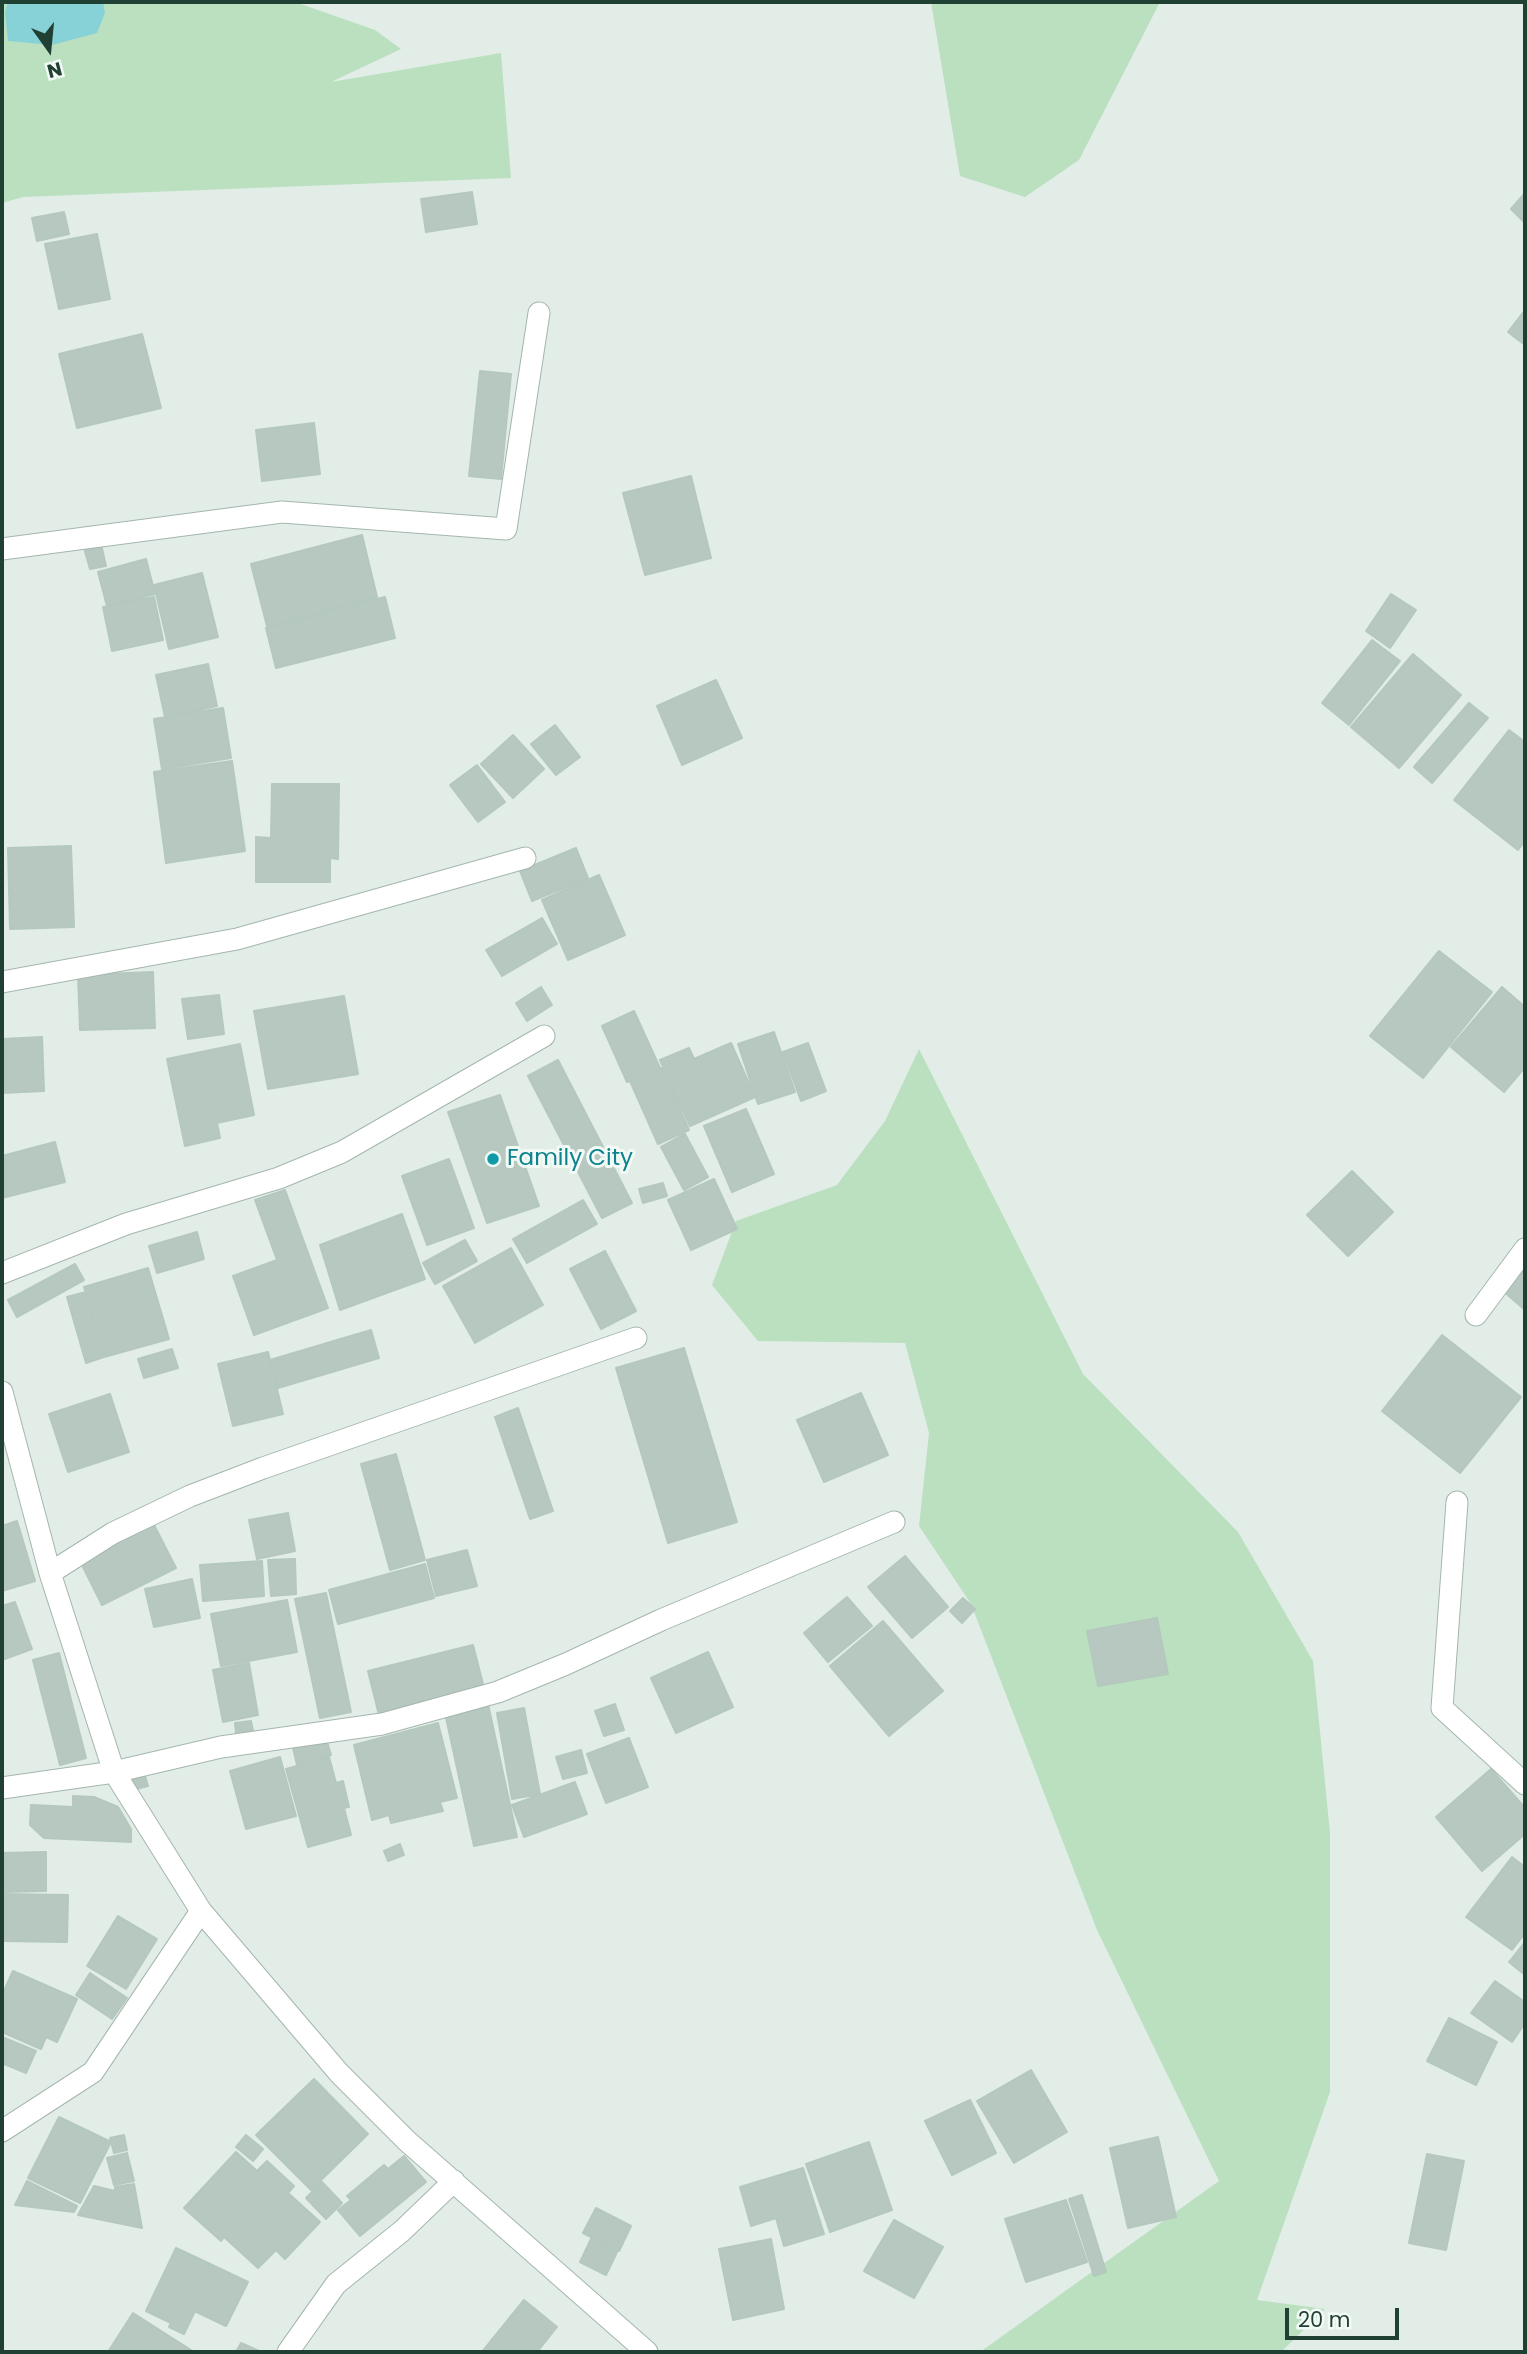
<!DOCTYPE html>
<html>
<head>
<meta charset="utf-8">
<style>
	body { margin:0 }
	#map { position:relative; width:1527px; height:2354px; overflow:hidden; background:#e2ede7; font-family:Poppins,sans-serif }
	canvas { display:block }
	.frame { position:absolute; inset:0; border:4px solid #214034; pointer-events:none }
	.north { position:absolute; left:14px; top:14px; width:70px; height:70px; -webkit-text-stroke:5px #f3faf6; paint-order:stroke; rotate:165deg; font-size:19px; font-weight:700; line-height:28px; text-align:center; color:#214034 }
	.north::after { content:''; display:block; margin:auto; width:24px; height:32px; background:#214034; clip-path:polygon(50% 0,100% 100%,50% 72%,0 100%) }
	.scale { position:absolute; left:1285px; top:2308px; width:114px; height:32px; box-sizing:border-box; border:4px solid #214034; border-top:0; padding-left:9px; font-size:21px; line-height:24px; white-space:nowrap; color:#214034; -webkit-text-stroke:5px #f3faf6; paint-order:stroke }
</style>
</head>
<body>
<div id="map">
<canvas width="1527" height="2354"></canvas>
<div class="frame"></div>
<div class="north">N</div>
<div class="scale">20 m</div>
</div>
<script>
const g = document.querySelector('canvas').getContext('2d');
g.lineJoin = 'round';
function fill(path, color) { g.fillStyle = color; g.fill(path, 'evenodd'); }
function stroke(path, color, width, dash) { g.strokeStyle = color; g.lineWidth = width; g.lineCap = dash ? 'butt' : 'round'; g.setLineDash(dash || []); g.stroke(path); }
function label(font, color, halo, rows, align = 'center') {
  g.font = font + ' Poppins,sans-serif'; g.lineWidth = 6; g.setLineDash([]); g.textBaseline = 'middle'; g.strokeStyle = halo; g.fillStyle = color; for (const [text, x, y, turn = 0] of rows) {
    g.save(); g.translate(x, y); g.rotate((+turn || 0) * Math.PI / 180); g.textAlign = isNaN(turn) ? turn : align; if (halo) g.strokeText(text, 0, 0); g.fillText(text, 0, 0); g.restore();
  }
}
fill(new Path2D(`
	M2 2H295L375 30 401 49 331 82 501 53 511 178 23 197 2 203Z
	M931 2H1160L1079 160 1025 197 960 176Z
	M919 1049 1083 1374 1238 1532 1313 1661 1330 1833V2092L1257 2300 1325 2309 1281 2352H980L1219 2181 1097 1930 971 1604 919 1526 929 1433 905 1343 758 1341 712 1285 736 1221 837 1185 885 1121Z`), '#bae0c0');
fill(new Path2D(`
	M8 2H103L105 13 97 33 52 45 8 41 5 12Z`), '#87d2d6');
const building = new Path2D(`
	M472 192 477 224 426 232 421 199Z
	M1525 193V223L1511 209Z
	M64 212 69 234 37 241 32 218Z
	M97 234 110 299 59 309 45 244Z
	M1525 310V345L1508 332Z
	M142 334 161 408 77 428 59 354Z
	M480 371 511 374 501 479 469 476Z
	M314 423 320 474 262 481 256 430Z
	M691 476 711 558 645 575 623 493Z
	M362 535 377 597 267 626 251 564Z
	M101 544 106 566 90 569 84 548Z
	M146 559 155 594 107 606 98 572Z
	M202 573 218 637 169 649 154 585Z
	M1391 594 1416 610 1390 648 1366 631Z
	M154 597 163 640 112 651 103 607Z
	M385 597 395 638 276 668 266 628Z
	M1372 640 1400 661 1349 725 1322 703Z
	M1413 654 1461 695 1399 768 1351 727Z
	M208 664 217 706 165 717 156 675Z
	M716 680 742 738 682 765 657 706Z
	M1469 703 1488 718 1432 783 1414 767Z
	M223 708 231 758 162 769 154 719Z
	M555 725 580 757 556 775 531 744Z
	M1509 730 1525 742V841L1518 850 1454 800Z
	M513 735 544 769 513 798 481 764Z
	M232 761 245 851 166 863 154 772Z
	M477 765 505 802 478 822 450 785Z
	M272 784H339L338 859 330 858V882H256V837L271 838Z
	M71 846 74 927 10 929 8 848Z
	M576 848 588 878 532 901 520 871Z
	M599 875 625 935 568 960 542 900Z
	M542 918 557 944 502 976 486 950Z
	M1439 951 1492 992 1423 1078 1370 1036Z
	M153 972 155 1028 80 1030 78 975Z
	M541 987 552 1005 527 1021 516 1003Z
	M1502 987 1525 1007V1067L1504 1092 1451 1047Z
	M219 995 224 1034 188 1039 182 999Z
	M344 996 358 1074 268 1089 254 1011Z
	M634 1011 660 1068 627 1082 602 1026Z
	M774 1032 795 1092 758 1104 738 1044Z
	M42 1037 44 1091 2 1093V1039Z
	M731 1043 755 1097 690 1126 660 1060 689 1048 694 1059Z
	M808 1043 826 1091 801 1101 783 1052Z
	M240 1044 254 1115 217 1123 220 1138 185 1146 167 1059Z
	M558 1060 632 1203 602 1218 528 1076Z
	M662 1068 689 1130 658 1144 630 1081Z
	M500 1095 539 1206 487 1223 448 1112Z
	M746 1109 774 1174 732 1192 704 1126Z
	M685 1134 708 1177 684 1190 661 1147Z
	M55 1142 65 1182 2 1198V1156Z
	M449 1159 474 1228 427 1245 402 1176Z
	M1352 1171 1393 1212 1348 1256 1307 1215Z
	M714 1179 737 1229 691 1250 668 1200Z
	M663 1183 667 1196 643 1203 639 1189Z
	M285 1190 328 1308 254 1335 233 1276 277 1260 255 1200Z
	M583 1200 597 1224 527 1263 513 1239Z
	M402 1214 425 1279 340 1310 320 1245Z
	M197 1232 204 1259 157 1273 149 1246Z
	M465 1240 477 1261 435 1284 423 1263Z
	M511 1248 543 1305 475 1343 443 1286Z
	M1525 1249V1310L1495 1284Z
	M605 1251 636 1311 601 1329 570 1269Z
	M75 1264 84 1280 17 1317 8 1300Z
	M148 1268 169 1339 104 1357 84 1287Z
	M86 1292 104 1357 86 1363 67 1297Z
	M371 1330 379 1358 278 1388 270 1360Z
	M1442 1335 1521 1397 1460 1473 1382 1411Z
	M684 1348 737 1522 668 1543 616 1368Z
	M172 1349 178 1368 144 1378 138 1359Z
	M268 1352 283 1414 233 1426 218 1364Z
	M861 1393 888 1455 824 1482 797 1420Z
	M110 1394 129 1452 68 1472 49 1414Z
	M518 1408 553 1511 530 1519 495 1417Z
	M396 1454 425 1560 390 1570 361 1464Z
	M288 1513 295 1551 257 1559 249 1520Z
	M17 1521 35 1581 2 1591V1526Z
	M152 1521 176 1568 102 1605 78 1557Z
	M467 1550 477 1586 436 1596 427 1560Z
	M905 1556 948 1607 912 1638 868 1587Z
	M295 1559 296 1594 271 1596 268 1560Z
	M262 1561 264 1596 203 1601 200 1565Z
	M425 1564 434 1598 338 1624 329 1590Z
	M192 1579 200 1618 154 1627 145 1589Z
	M326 1593 351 1712 320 1718 295 1599Z
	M847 1597 872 1626 828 1662 804 1633Z
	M963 1598 975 1609 962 1623 950 1611Z
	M287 1600 297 1652 221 1666 211 1614Z
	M15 1602 32 1649 2 1660V1606Z
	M1157 1618 1168 1674 1098 1686 1087 1631Z
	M883 1621 943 1691 889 1736 830 1666Z
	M473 1645 484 1688 379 1715 368 1671Z
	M708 1652 733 1707 676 1733 651 1678Z
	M59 1653 86 1758 60 1765 33 1660Z
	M249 1663 258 1715 223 1722 213 1670Z
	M488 1704 517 1837 474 1846 445 1713Z
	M615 1704 624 1730 604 1736 595 1711Z
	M524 1708 540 1794 512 1799 497 1713Z
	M251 1721 253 1731 236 1734 235 1723Z
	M438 1723 457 1798 440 1802 443 1811 391 1823 389 1815 372 1820 354 1745Z
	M326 1738 331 1755 297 1765 293 1748Z
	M629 1738 648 1787 606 1803 587 1754Z
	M581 1750 587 1773 563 1779 556 1757Z
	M280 1757 296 1816 246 1829 230 1771Z
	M329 1757 336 1783 343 1781 349 1807 344 1808 351 1835 308 1847 286 1769Z
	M143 1769 148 1786 136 1789 131 1772Z
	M1491 1769 1525 1808V1834L1482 1871 1436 1817Z
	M575 1782 587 1814 524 1837 512 1805Z
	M73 1796 94 1797 118 1807 131 1829V1842L44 1838 30 1825 31 1805 73 1807Z
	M400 1844 404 1855 388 1861 384 1851Z
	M46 1852V1891L2 1892V1853Z
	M1512 1857 1525 1867V1933L1512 1950 1466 1917Z
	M2 1894 68 1895 67 1942 2 1941Z
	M118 1916 157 1939 126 1989 87 1966Z
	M1525 1942V1975L1509 1962Z
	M13 1971 77 1999 57 2042 46 2037 41 2049 2 2032V1995Z
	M90 1973 127 1998 112 2019 76 1995Z
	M1495 1981 1525 2002V2023L1512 2042 1471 2013Z
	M1449 2018 1497 2042 1476 2085 1427 2061Z
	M2 2037 36 2051 26 2073 2 2063Z
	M1031 2070 1067 2132 1014 2163 977 2101Z
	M314 2079 368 2134 311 2190 256 2135Z
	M970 2100 996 2153 952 2175 925 2121Z
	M59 2117 111 2142 80 2203 28 2178Z
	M124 2135 127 2150 114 2153 110 2138Z
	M246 2135 263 2149 253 2161 236 2147Z
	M1158 2137 1176 2217 1128 2228 1110 2148Z
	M869 2142 892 2210 830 2232 806 2164Z
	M236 2152 257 2171 267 2161 294 2186 288 2193 320 2222 285 2259 276 2250 258 2268 224 2237 221 2241 184 2208Z
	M127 2153 134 2181 114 2185 107 2158Z
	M1427 2154 1464 2161 1446 2250 1409 2243Z
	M404 2156 426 2182 360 2236 338 2210 351 2200 347 2196 384 2165 388 2169Z
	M803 2168 824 2234 784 2246 776 2218 751 2226 740 2187Z
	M27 2181 77 2206 74 2212 15 2205Z
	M322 2182 342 2203 326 2219 306 2198Z
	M134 2184 142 2228 78 2215 94 2186 115 2191V2187Z
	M1082 2195 1106 2272 1094 2276 1069 2199Z
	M1066 2200 1087 2262 1026 2282 1005 2219Z
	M596 2208 631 2226 619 2251 583 2233Z
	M894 2220 943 2247 914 2298 864 2271Z
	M591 2239 617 2252 606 2275 580 2262Z
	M771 2239 784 2309 733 2320 719 2249Z
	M176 2248 208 2263 186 2307 180 2304 171 2323 146 2311Z
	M208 2263 248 2282 226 2326 186 2307Z
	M524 2300 557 2327 537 2352H482Z
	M180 2304 195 2311 184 2334 169 2327Z
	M133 2313 194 2352H108Z
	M241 2343 259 2351 258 2352H236Z`);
fill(building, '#b7c8c0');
stroke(building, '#b4c8be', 2);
const minor = new Path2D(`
	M2 549 282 512 506 529 539 313
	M2 982 237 939 525 858
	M2 1273 126 1224 279 1178 342 1152 544 1036
	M1476 1315 1525 1249
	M2 1392 50 1573 114 1772 201 1911 339 2073 407 2141 647 2352
	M1457 1502 1442 1708 1525 1784
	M50 1573 113 1533 190 1496 263 1468 636 1338
	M2 1788 114 1772 221 1747 382 1724 498 1692 566 1664 661 1620 894 1522
	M2 2131 93 2072 201 1911
	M288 2352 336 2284 402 2231 454 2181`);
stroke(minor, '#a4b6ae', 23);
stroke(minor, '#fff', 21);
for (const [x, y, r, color] of [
	[493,1159,7,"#0f9aa8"]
]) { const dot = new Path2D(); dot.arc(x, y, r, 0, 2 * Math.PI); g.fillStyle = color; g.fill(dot); stroke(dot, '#f3faf6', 2.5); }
label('23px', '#0d838f', '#f3faf6', [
	["Family City",507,1159]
], 'left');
</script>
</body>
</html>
